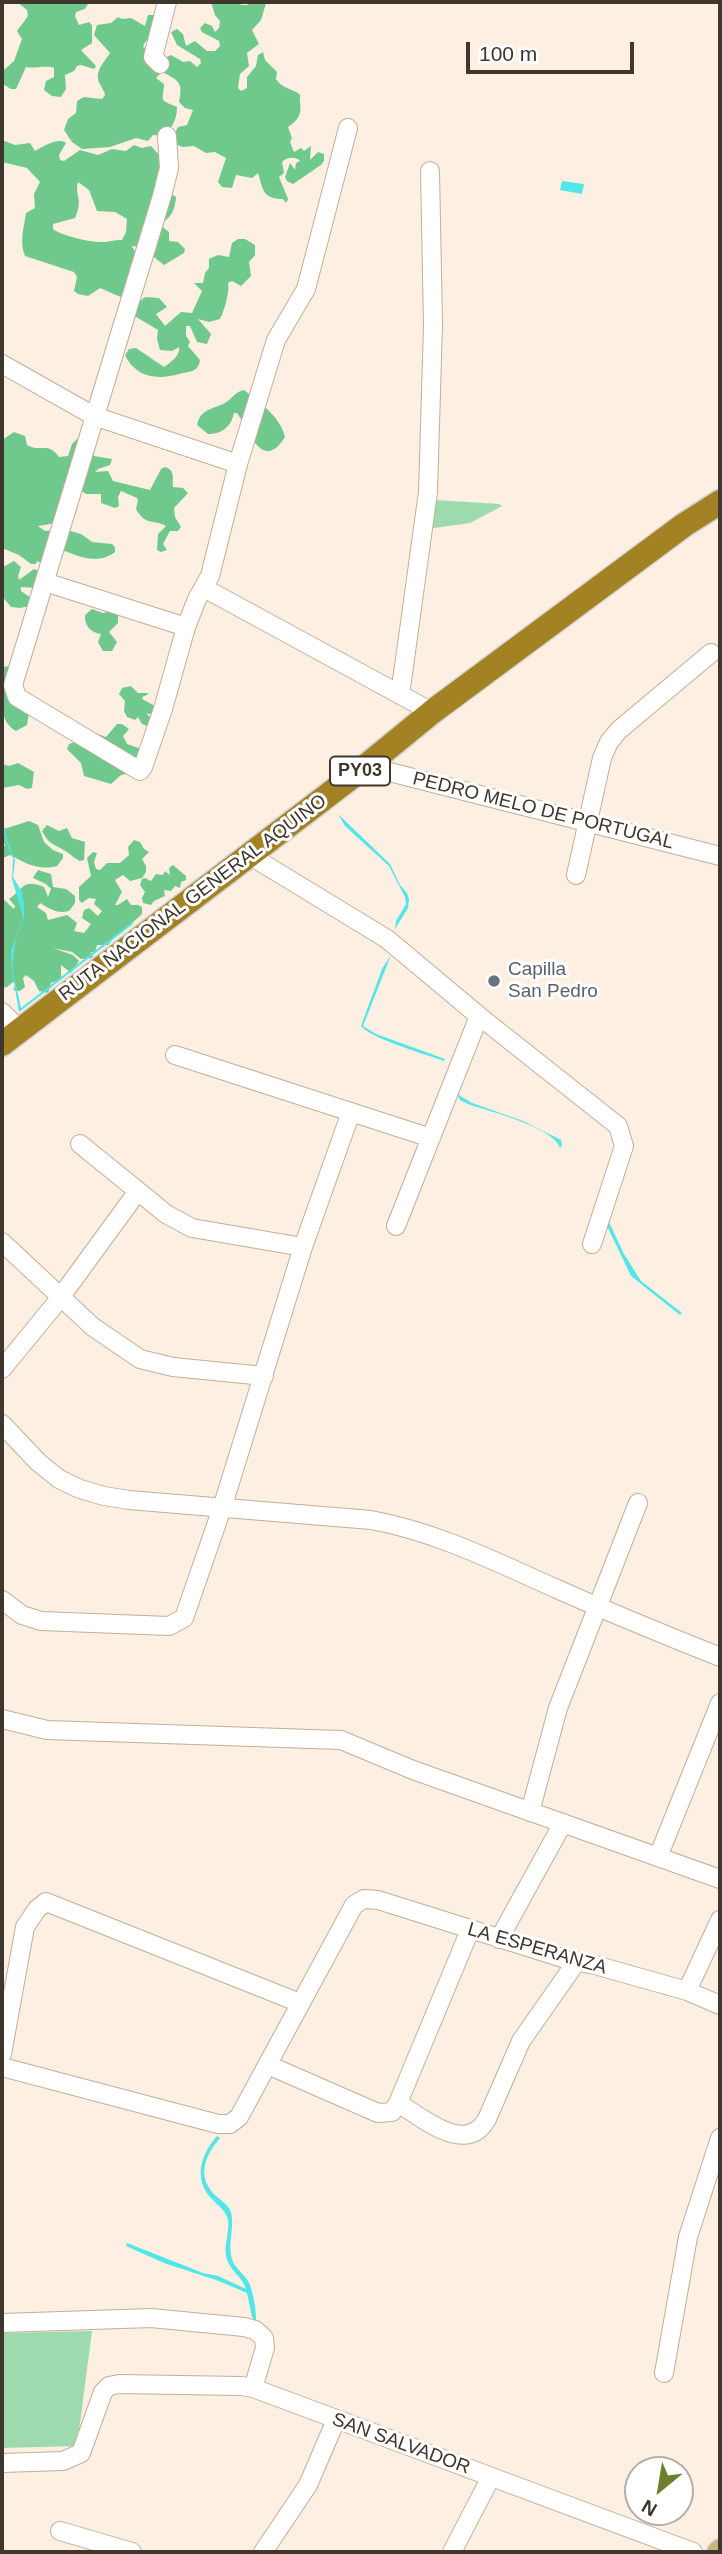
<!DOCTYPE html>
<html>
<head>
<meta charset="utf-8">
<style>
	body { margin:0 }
	#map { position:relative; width:722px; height:2554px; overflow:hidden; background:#fdefe2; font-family:Helvetica,sans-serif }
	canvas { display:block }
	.frame { position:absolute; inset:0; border:4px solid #3f362d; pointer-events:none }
	.north { position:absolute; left:624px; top:2456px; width:70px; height:70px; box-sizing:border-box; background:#fff; border:2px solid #b2afab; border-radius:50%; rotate:210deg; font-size:19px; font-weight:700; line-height:28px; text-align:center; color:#3f362d }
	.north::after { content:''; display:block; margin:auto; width:24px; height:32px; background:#6c7f2f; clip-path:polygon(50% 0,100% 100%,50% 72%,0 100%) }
	.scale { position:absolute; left:466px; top:42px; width:168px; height:32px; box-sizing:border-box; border:4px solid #3f362d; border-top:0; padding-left:9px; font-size:21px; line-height:24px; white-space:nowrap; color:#3f362d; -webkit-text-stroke:5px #fff; paint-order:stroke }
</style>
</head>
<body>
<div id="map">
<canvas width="722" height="2554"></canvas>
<div class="frame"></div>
<div class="north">N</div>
<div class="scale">100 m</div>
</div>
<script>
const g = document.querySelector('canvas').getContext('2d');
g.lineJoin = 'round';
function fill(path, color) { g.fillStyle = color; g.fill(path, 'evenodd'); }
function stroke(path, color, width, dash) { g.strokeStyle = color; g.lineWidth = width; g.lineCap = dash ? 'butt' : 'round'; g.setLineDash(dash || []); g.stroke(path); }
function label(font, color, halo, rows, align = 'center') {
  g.font = font + ' Helvetica,sans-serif'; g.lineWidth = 6; g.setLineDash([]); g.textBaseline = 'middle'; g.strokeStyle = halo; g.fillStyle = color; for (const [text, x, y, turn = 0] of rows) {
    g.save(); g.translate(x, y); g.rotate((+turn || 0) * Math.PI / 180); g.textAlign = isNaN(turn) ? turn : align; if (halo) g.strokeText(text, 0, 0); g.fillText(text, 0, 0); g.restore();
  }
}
fill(new Path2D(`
	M435 500 499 504 502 506 470 523 434 528H432Z
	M92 2331 77 2446 2 2448V2333Z`), '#9ddbaf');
fill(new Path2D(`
	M17 2H89L85 9 76 12 75 16 79 25 89 22 92 25V43L81 50 96 66 94 69 81 65 77 66 74 71 65 75 66 89 61 97 52 96 44 90 46 81 54 77V68C45 65 35 69 26 67L16 89H11L3 84 4 70 14 61 22 39 17 31 28 16 27 10Z
	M211 2H236L242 5H248L249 2 266 3 261 20 252 30 259 44 247 53 249 66 240 74 238 88 241 91 247 88V77L256 66 258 55 263 52 265 60 277 72 276 79C282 88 287 87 296 92 303 96 299 96 300 102 302 115 298 120 288 127L292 138 290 142 294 152 301 148 304 151 311 146 310 160 318 152 324 154V161L321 165 293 184 287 181 285 177 290 163 295 170 296 163 300 161C296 156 286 157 282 162L284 173 279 177 288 199 286 203 283 199C263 199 263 190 258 173L252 178 236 175 232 188 222 187 218 182 226 158 215 152 206 153 194 146 182 147 176 144C174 137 174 134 178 127L187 125 193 110 185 108 179 102C183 83 180 81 162 72L156 78 164 84C163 102 158 99 177 107 177 122 169 137 153 135L148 141 136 138 110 147 82 149 72 142 64 130 68 119 76 113 77 101 84 97 102 99 105 95C104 89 99 85 98 79 96 69 106 60 110 53L94 35 97 25 111 23 118 17 122 19 131 18 145 26 148 15H155L157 35 145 42 143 47 165 58 171 55 183 62 190 61 197 67 201 63 200 59 177 45 171 32 177 29 183 34 186 46 195 41 207 51H215L220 46 219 41 202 32 200 28 205 23 212 26 215 32 219 28 220 21 215 15Z
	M2 140 15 145 30 143 35 151C44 146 58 137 66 143L59 155 60 160 64 161 80 150 98 155 112 149 126 151 134 145 142 148 151 146 160 156 159 165 164 190 176 197C175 210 171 219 159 224L169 232V241L178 242 185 249 184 253 164 265 141 247 132 246 136 254 123 298 100 288 88 296 78 294 74 291 77 277 74 272 25 256C19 242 24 227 26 213L35 208 34 194 40 182 27 168 2 162ZM78 182 89 190 97 211 115 212 127 219 126 232 122 240C115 240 111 241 105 242 93 243 62 236 53 229V224L75 218C84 198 74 196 78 182Z
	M238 239H245L255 245V255L249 262 251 276 241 286 232 281 228 283C230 291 224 312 220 319L209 322 198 319 211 334 207 344 197 342 190 326H186V336L190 342 188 346 200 360C198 373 190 371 179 374 158 380 136 378 125 355L129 349 136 348 164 367C171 362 181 355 179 347L172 351 160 350 157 339 158 330 133 315 134 306 145 297 159 298 167 307 156 314 165 326 181 312 192 313 202 291 194 283H203L205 273 209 268V259L218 255 229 257 232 243Z
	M244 390C259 402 281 417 285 437 262 473 250 431 237 413H234C231 427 222 434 208 434L197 425C201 406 217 410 229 400 235 395 236 392 244 390Z
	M14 432 25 436 27 445C40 453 48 441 59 457L68 456 72 444 79 437 91 447 94 456 112 459 110 465 98 469 95 472 108 471 113 481 150 490 161 469 165 467C176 470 172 479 173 487L183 488 188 493 174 508 175 517 181 527 178 531H170L163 544 167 550 161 552 157 550 158 534 166 526C153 519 145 526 136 509L138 500 137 498 121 491 118 497 119 506 115 508 101 503V494H86L80 490 56 523 38 526 45 531 63 529 81 534 92 542 112 544 115 547V552C100 564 82 558 65 551L41 563 37 561 36 564H31L19 555 2 548V440Z
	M14 561 21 567 18 576 19 580 34 569 43 573 36 588 21 587V591L31 598 30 606 20 608 11 607 2 596V563L5 566Z
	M92 609 103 613 113 611 118 615V623L109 632 117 642 112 651H103L98 642 101 634C91 633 84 625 85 615Z
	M7 666 11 669 29 713 27 725 16 731C0 722 2 704 2 687L4 684 2 668Z
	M131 686 138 693H147L149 694 142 697V699L155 706 153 715 146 713 151 718 152 728 142 724 138 717 135 720 127 717 124 711 125 701 119 694 122 688Z
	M117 724H122L129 729 123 736 127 744 144 750 126 774 121 775 111 784 84 776 81 763 67 749 69 744 78 741 89 731 106 737Z
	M18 763 34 772 32 788 27 789 19 785 2 788V764L9 766Z
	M29 821 38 825 44 842 53 850 63 854V858L57 866C39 871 25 863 10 855L3 858 2 856V846H6L2 841 4 829Z
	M47 825 59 831 67 828 72 838 85 842 84 860 80 861C75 859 72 855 67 852 53 843 50 846 42 831Z
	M134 840 140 842 144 849 149 852 142 859 146 866V872L142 878 130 881 123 875 115 880 122 892 115 905H118L127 899 131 905H138L142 907V914C130 926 117 933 108 945H97L95 953 90 952 93 955 92 958 81 959 72 952 53 948 73 955 79 961 71 973 61 965V979L51 983 48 993 39 991 34 981 26 975 23 978 25 987 20 991 13 990 16 985 13 982 7 987 2 988V898L14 909 15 906 9 899C24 889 22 878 44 887L48 897 51 889 46 884 33 878 38 870 51 874 53 887 66 889 75 896V903L69 911C57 914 50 909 40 903L37 907 46 913 48 920 67 915 77 923 74 931 84 933 91 924 82 918 84 910 89 908 98 916 102 911 94 904 96 899 89 898 82 903 79 900V887L91 876 87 858 93 852 97 853 94 862 96 869 100 870 107 863H120L129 855 128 847Z
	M173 865 186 876V880L181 882 180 888 175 886 171 891 164 890 165 896 154 901 151 905 143 903 142 898 145 892 140 885 142 879 145 878 151 881 156 874 163 875 165 871 170 875 169 868Z`), '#6fc98d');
fill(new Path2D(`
	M562 181 584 184 582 194 560 190Z
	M338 814 390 864 400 885 407 893 409 899 408 908 395 929 396 921 406 904 405 897 389 866 345 826Z
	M2 816 7 840 15 860 13 877 22 892 24 906V917L16 938 12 967 21 1008 132 922 133 924 19 1012 11 966V951L23 917 12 879 13 858 5 840Z
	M391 955 363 1026 376 1034 445 1059 444 1061C425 1054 372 1039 361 1026L382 969Z
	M457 1094 472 1103 523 1121 561 1140 562 1145 560 1148C554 1127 488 1111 468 1104L460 1100Z
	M607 1218 624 1254 641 1281 682 1313 680 1315 631 1276 608 1228 605 1220Z
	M217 2136 220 2138C205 2156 196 2176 215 2195 220 2200 227 2204 230 2210 236 2223 227 2243 232 2259 234 2267 243 2273 248 2281 253 2289 257 2314 256 2323L252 2317 247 2293 219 2281 164 2263 126 2246 127 2243 203 2273 218 2276 246 2289C243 2278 232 2272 228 2262 222 2248 230 2233 228 2220 226 2210 217 2205 211 2198 193 2179 201 2154 217 2136Z`), '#51e6e8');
const minor = new Path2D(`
	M160 64 153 57 167 2
	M167 136 169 168 162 196 13 685 17 697 140 771 143 767 163 709 186 627 197 599 210 576 238 464 276 340 306 289 348 128
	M2 364 94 416 238 464
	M45 582 186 627
	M204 588 432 712
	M400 695 428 492 433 325 430 171
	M366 766 720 856
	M249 855 387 939 479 1016 618 1126 624 1146 592 1244
	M576 875 602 758 609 742 619 730 711 653
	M2 1012 20 1030
	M175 1055 431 1138
	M138 1191 166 1214 192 1228 303 1247
	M396 1226 479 1016
	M2 1242 93 1327 140 1359 173 1367 264 1376
	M2 1369 57 1302 138 1191 80 1144
	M2 1424 38 1462 59 1479 80 1489 104 1496 129 1500 371 1520C437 1532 496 1562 557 1589 611 1613 665 1635 720 1657
	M2 1600 22 1615 41 1621 169 1626 184 1618 222 1508 303 1247 351 1112
	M2 1719 47 1730 341 1740 413 1770 720 1879
	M530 1812 558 1708 638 1503
	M658 1857 720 1703
	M499 1939 563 1823
	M687 1991 720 1920
	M2 2054 25 1927 37 1909 46 1902 300 2003
	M268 2065 378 2113 392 2112 398 2103C423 2118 466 2156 487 2119L521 2041 577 1961
	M2 2067 218 2124H230L239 2117 354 1905 364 1899 378 1900 569 1960 595 1965 687 1991 720 2005
	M398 2103 470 1930
	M2 2323 151 2318 244 2327 255 2330 264 2338 265 2348 253 2388
	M664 2373 688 2237 720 2138
	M2 2463 63 2461 81 2453 103 2392 109 2386 119 2384 241 2386 253 2388 693 2552
	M60 2531 132 2552
	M263 2552 308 2485 336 2420
	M452 2552 491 2477`);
const major = new Path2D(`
	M718 2552 720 2550`);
const highway = new Path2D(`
	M2 1044 366 766 432 712 684 525 720 502`);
stroke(minor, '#c3ae99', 20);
stroke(major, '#d5d3d1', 24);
stroke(highway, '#d5d3d1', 27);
stroke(minor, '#fff', 18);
stroke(major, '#c8b47c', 21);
stroke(highway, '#a38224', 24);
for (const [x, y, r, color] of [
	[494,981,7,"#6b7280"]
]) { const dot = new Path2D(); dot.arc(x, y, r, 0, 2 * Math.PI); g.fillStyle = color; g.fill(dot); stroke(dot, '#fff', 2.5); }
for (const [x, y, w] of [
	[360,771,60]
]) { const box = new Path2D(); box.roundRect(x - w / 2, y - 14.5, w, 29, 5); g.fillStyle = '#fff'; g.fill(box); stroke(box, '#3f362d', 2); }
label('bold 18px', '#3f362d', null, [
	["PY03",360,771]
]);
label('19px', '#3f362d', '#fff', [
	["PEDRO MELO DE PORTUGAL",543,811,14],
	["RUTA NACIONAL GENERAL AQUINO",193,898,-37],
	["LA ESPERANZA",537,1949,16],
	["SAN SALVADOR",401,2444,20]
]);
label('19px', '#5b616d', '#fff', [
	["Capilla",508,970],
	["San Pedro",508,992]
], 'left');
</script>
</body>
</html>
